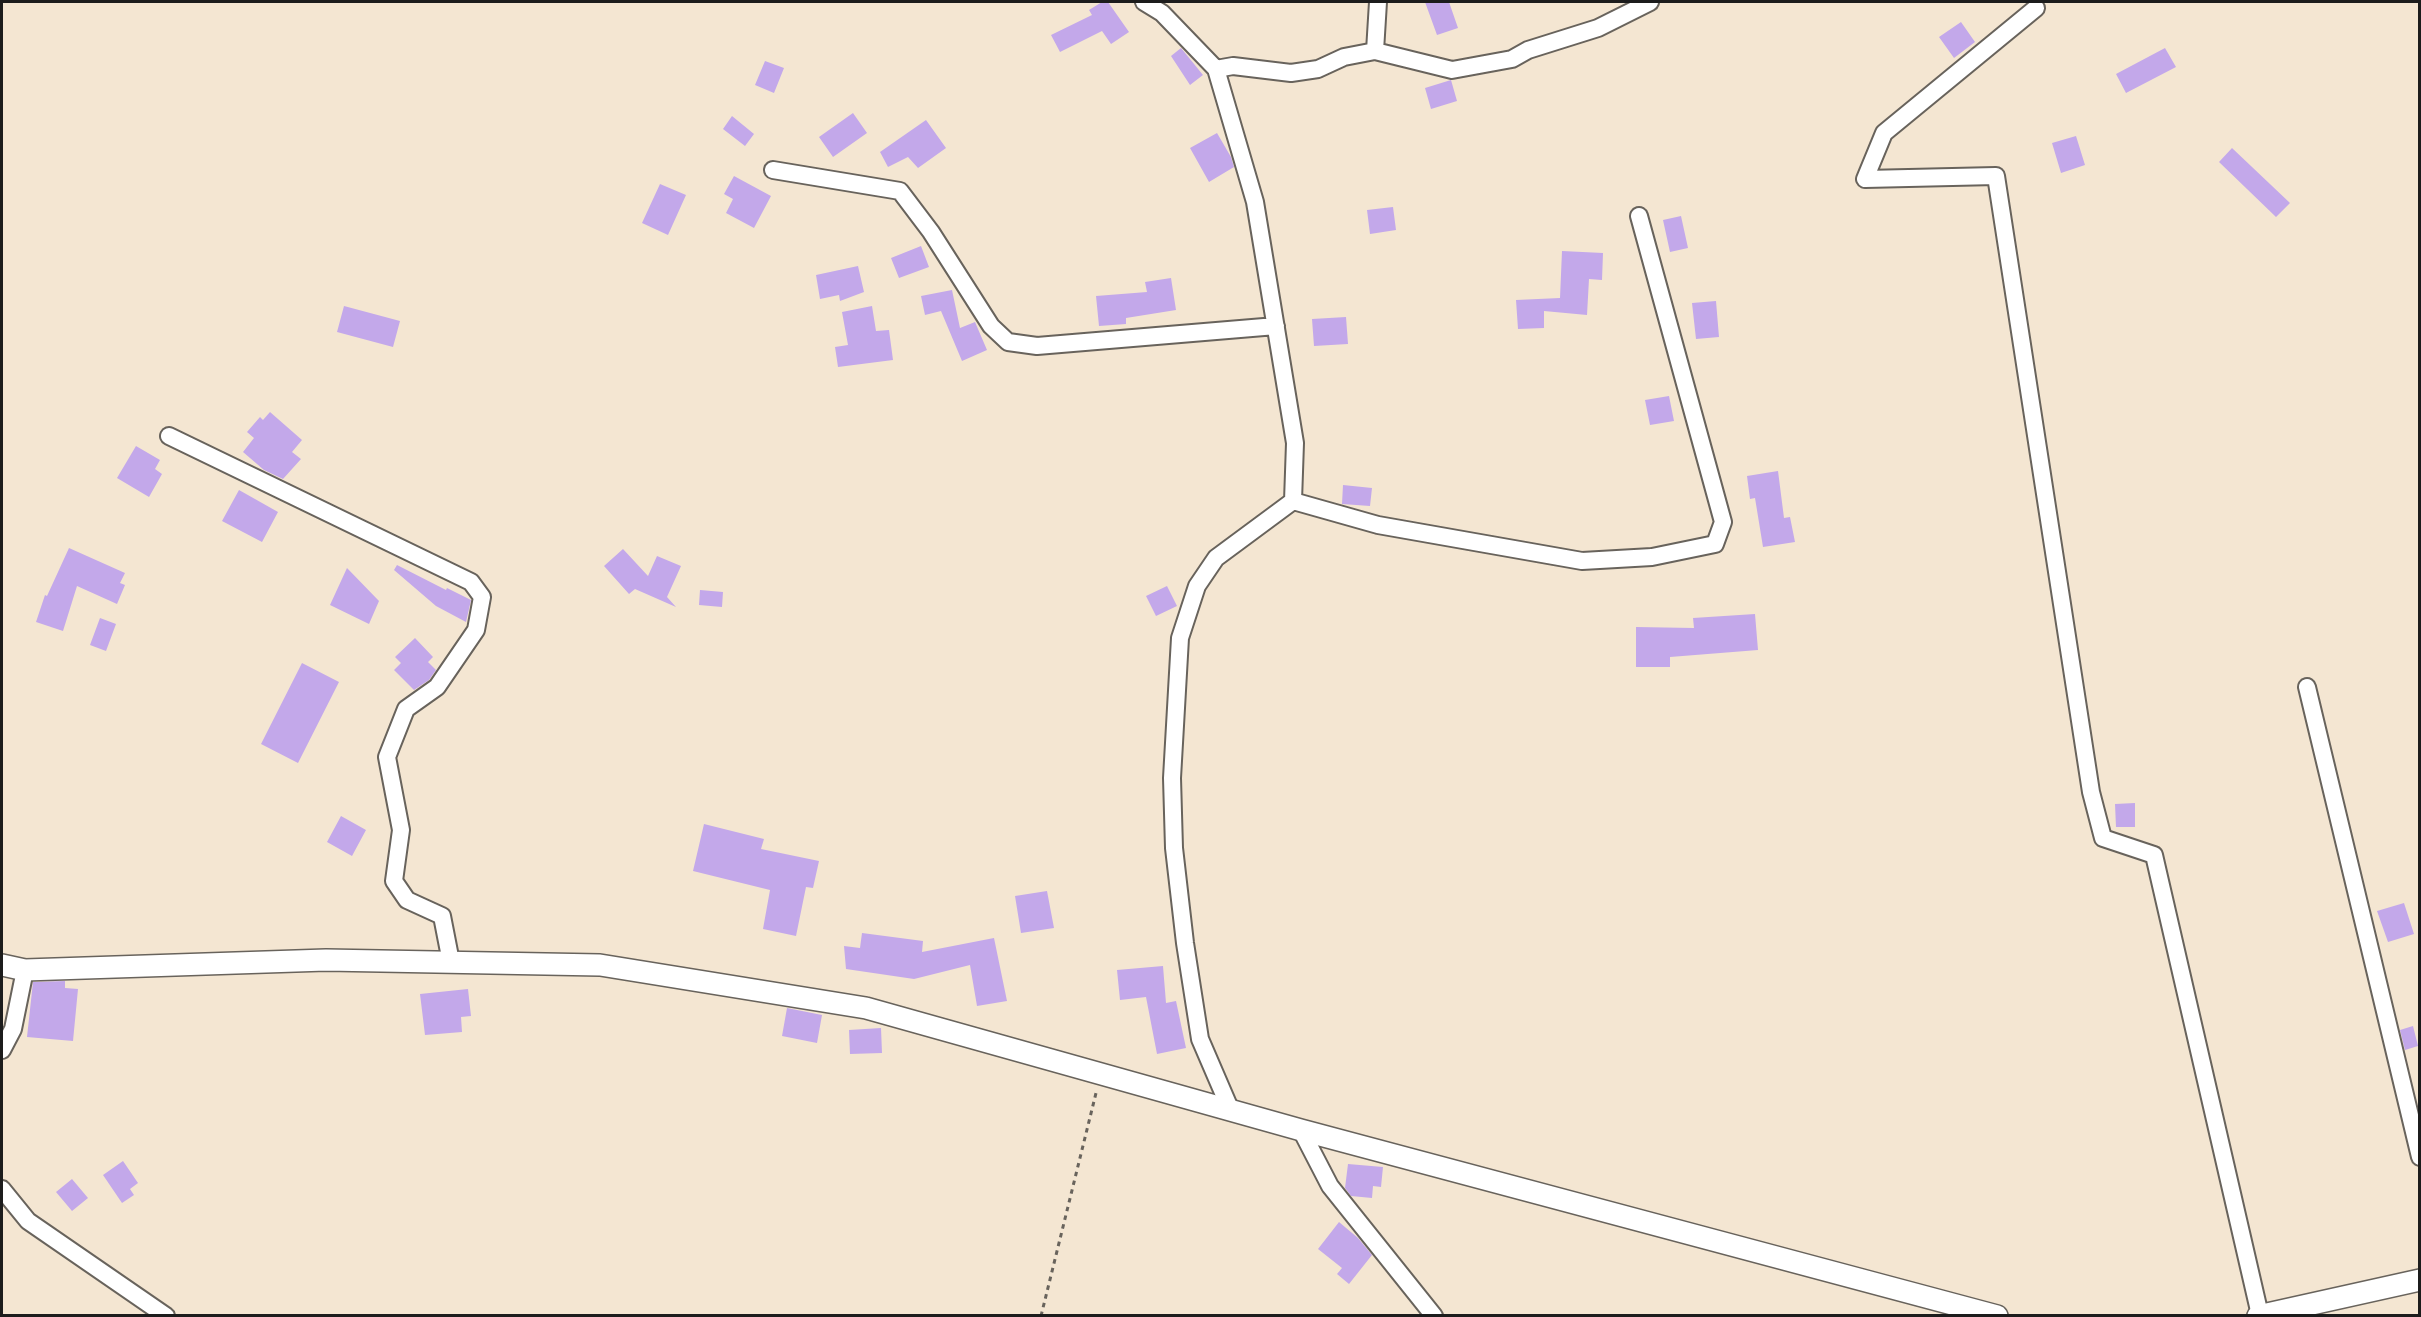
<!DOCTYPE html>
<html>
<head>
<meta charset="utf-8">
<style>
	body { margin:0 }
	#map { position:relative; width:2421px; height:1317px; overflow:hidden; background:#f4e6d2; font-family:"Patrick Hand",sans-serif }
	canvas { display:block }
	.frame { position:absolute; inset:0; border:3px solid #1c1c1c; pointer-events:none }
</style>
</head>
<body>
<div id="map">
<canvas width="2421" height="1317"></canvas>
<div class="frame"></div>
</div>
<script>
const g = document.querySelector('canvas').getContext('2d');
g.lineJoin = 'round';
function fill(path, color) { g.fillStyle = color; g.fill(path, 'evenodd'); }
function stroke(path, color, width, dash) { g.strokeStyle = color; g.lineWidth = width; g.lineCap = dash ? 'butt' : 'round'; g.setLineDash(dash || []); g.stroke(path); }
fill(new Path2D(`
	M1102 2H1108L1129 32 1111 44 1102 31 1060 52 1051 35 1092 15 1089 10Z
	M1425 2H1449L1458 28 1437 35Z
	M1961 22 1975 42 1954 58 1939 37Z
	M1181 48 1203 75 1190 85 1171 56Z
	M2165 48 2176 67 2126 93 2116 74Z
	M765 61 784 68 774 93 755 85Z
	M1451 80 1457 101 1431 109 1425 88Z
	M853 113 867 133 833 157 819 137Z
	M732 116 754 134 745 146 723 129Z
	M926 120 946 148 918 168 908 157 888 167 880 152Z
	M1217 133 1231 157 1234 167 1209 182 1190 148Z
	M2076 136 2085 165 2061 173 2052 143Z
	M2232 148 2290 203 2276 217 2219 162Z
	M734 176 771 196 754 228 726 213 733 199 724 194Z
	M660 184 686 195 668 235 642 223Z
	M1393 207 1396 230 1370 234 1367 210Z
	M1681 216 1688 248 1670 252 1663 220Z
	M921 246 929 267 899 278 891 258Z
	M1562 251 1603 253 1602 280 1589 279 1587 315 1544 311V328L1518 329 1516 300 1560 298Z
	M858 266 864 292 840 301 839 295 820 299 816 275Z
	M1171 278 1176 310 1126 318V324L1099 326 1096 296 1147 292 1145 282Z
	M952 290 960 328 975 322 987 350 962 361 941 311 925 315 921 296Z
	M1716 301 1719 337 1696 339 1692 303Z
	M344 306 400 321 393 347 337 332Z
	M872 306 876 331 889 330 893 360 838 367 835 347 848 345 842 312Z
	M1346 317 1348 344 1314 346 1312 319Z
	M1669 396 1674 421 1650 425 1645 400Z
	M270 412 302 440 292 452 301 459 283 479 264 470 243 452 254 438 247 432 260 417 263 420Z
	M136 446 160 460 155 469 162 474 149 497 117 478Z
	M1778 471 1784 518 1790 517 1795 542 1763 547 1755 498 1750 499 1747 476Z
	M1343 485 1372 488 1370 506 1342 504Z
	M239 490 278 512 262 542 222 521Z
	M69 548 125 573 120 583 125 585 117 604 77 586 63 631 36 622 45 595 47 596Z
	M623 549 648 576 657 556 681 566 667 597 676 607 635 589 629 594 604 566Z
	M397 565 446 590 447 588 471 600 466 622 436 606 394 570Z
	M347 568 379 601 369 624 330 605Z
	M1167 586 1177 606 1156 616 1146 596Z
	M700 590 723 592 722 607 699 605Z
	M1755 614 1758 650 1670 657V667H1636V627L1694 628 1693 618Z
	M100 618 116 624 106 651 90 645Z
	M415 638 433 657 428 662 436 670 429 680 414 690 394 670 401 663 395 657Z
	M302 663 339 682 298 763 261 744Z
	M2135 803V827H2116L2115 804Z
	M341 816 366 830 352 856 327 842Z
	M704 824 764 839 761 849 819 861 813 888 806 887 796 936 763 929 770 890 693 871Z
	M1047 891 1054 928 1021 933 1015 896Z
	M2404 903 2414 934 2388 942 2377 911Z
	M862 933 923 941 922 952 994 938 1007 1001 977 1006 970 965 914 979 846 969 844 946 860 948Z
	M1163 966 1166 1003 1176 1001 1186 1048 1157 1054 1146 997 1120 1000 1117 970Z
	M65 981V988L78 989 73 1041 27 1037 33 982Z
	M468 989 471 1016 461 1017 462 1032 425 1035 420 994Z
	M787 1008 822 1015 817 1043 782 1036Z
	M2413 1026 2418 1046 2405 1050 2400 1030Z
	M881 1028 882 1053 850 1054 849 1030Z
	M123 1161 138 1183 130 1189 134 1195 122 1203 103 1175Z
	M1348 1164 1383 1167 1381 1187 1373 1186 1372 1198 1351 1196 1345 1188Z
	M72 1179 88 1198 72 1211 56 1192Z
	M1339 1222 1358 1238 1372 1255 1349 1284 1337 1274 1342 1268 1318 1249Z`), '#c3a8ea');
const minor = new Path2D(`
	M1144 2 1162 13 1216 69 1255 202 1295 443 1293 501
	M2036 8 1884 133 1865 179 1996 176 2091 792 2103 838 2154 855 2260 1315
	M1375 51 1378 2
	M1216 69 1233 66 1291 73 1318 69 1344 57 1375 51 1452 70 1512 59 1528 50 1598 28 1650 2
	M773 170 900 191 931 232 991 326 1008 342 1037 346 1276 326
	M169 436 471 582 482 597 476 630 437 687 406 709 387 757 401 830 394 881 407 900 442 916 451 962
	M1293 501 1378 525 1582 561 1652 557 1715 544 1723 522 1639 216
	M2307 687 2420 1157
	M2 1050 13 1029 25 970
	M1231 1111 1200 1039 1185 943 1174 848 1172 778 1180 638 1197 586 1216 558 1293 501
	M1301 1130 1330 1186 1434 1316
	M2 1189 28 1221 166 1316`);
const tertiary = new Path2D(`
	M2 965 25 970 326 960 600 965 866 1008 1301 1130 1997 1316
	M2258 1316 2420 1280`);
stroke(minor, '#68635c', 20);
stroke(tertiary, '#68635c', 24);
stroke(new Path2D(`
	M1041 1316 1096 1093`), '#68635c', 3, [4.5, 4.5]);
stroke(minor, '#fff', 16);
stroke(tertiary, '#fff', 21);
</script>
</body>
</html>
